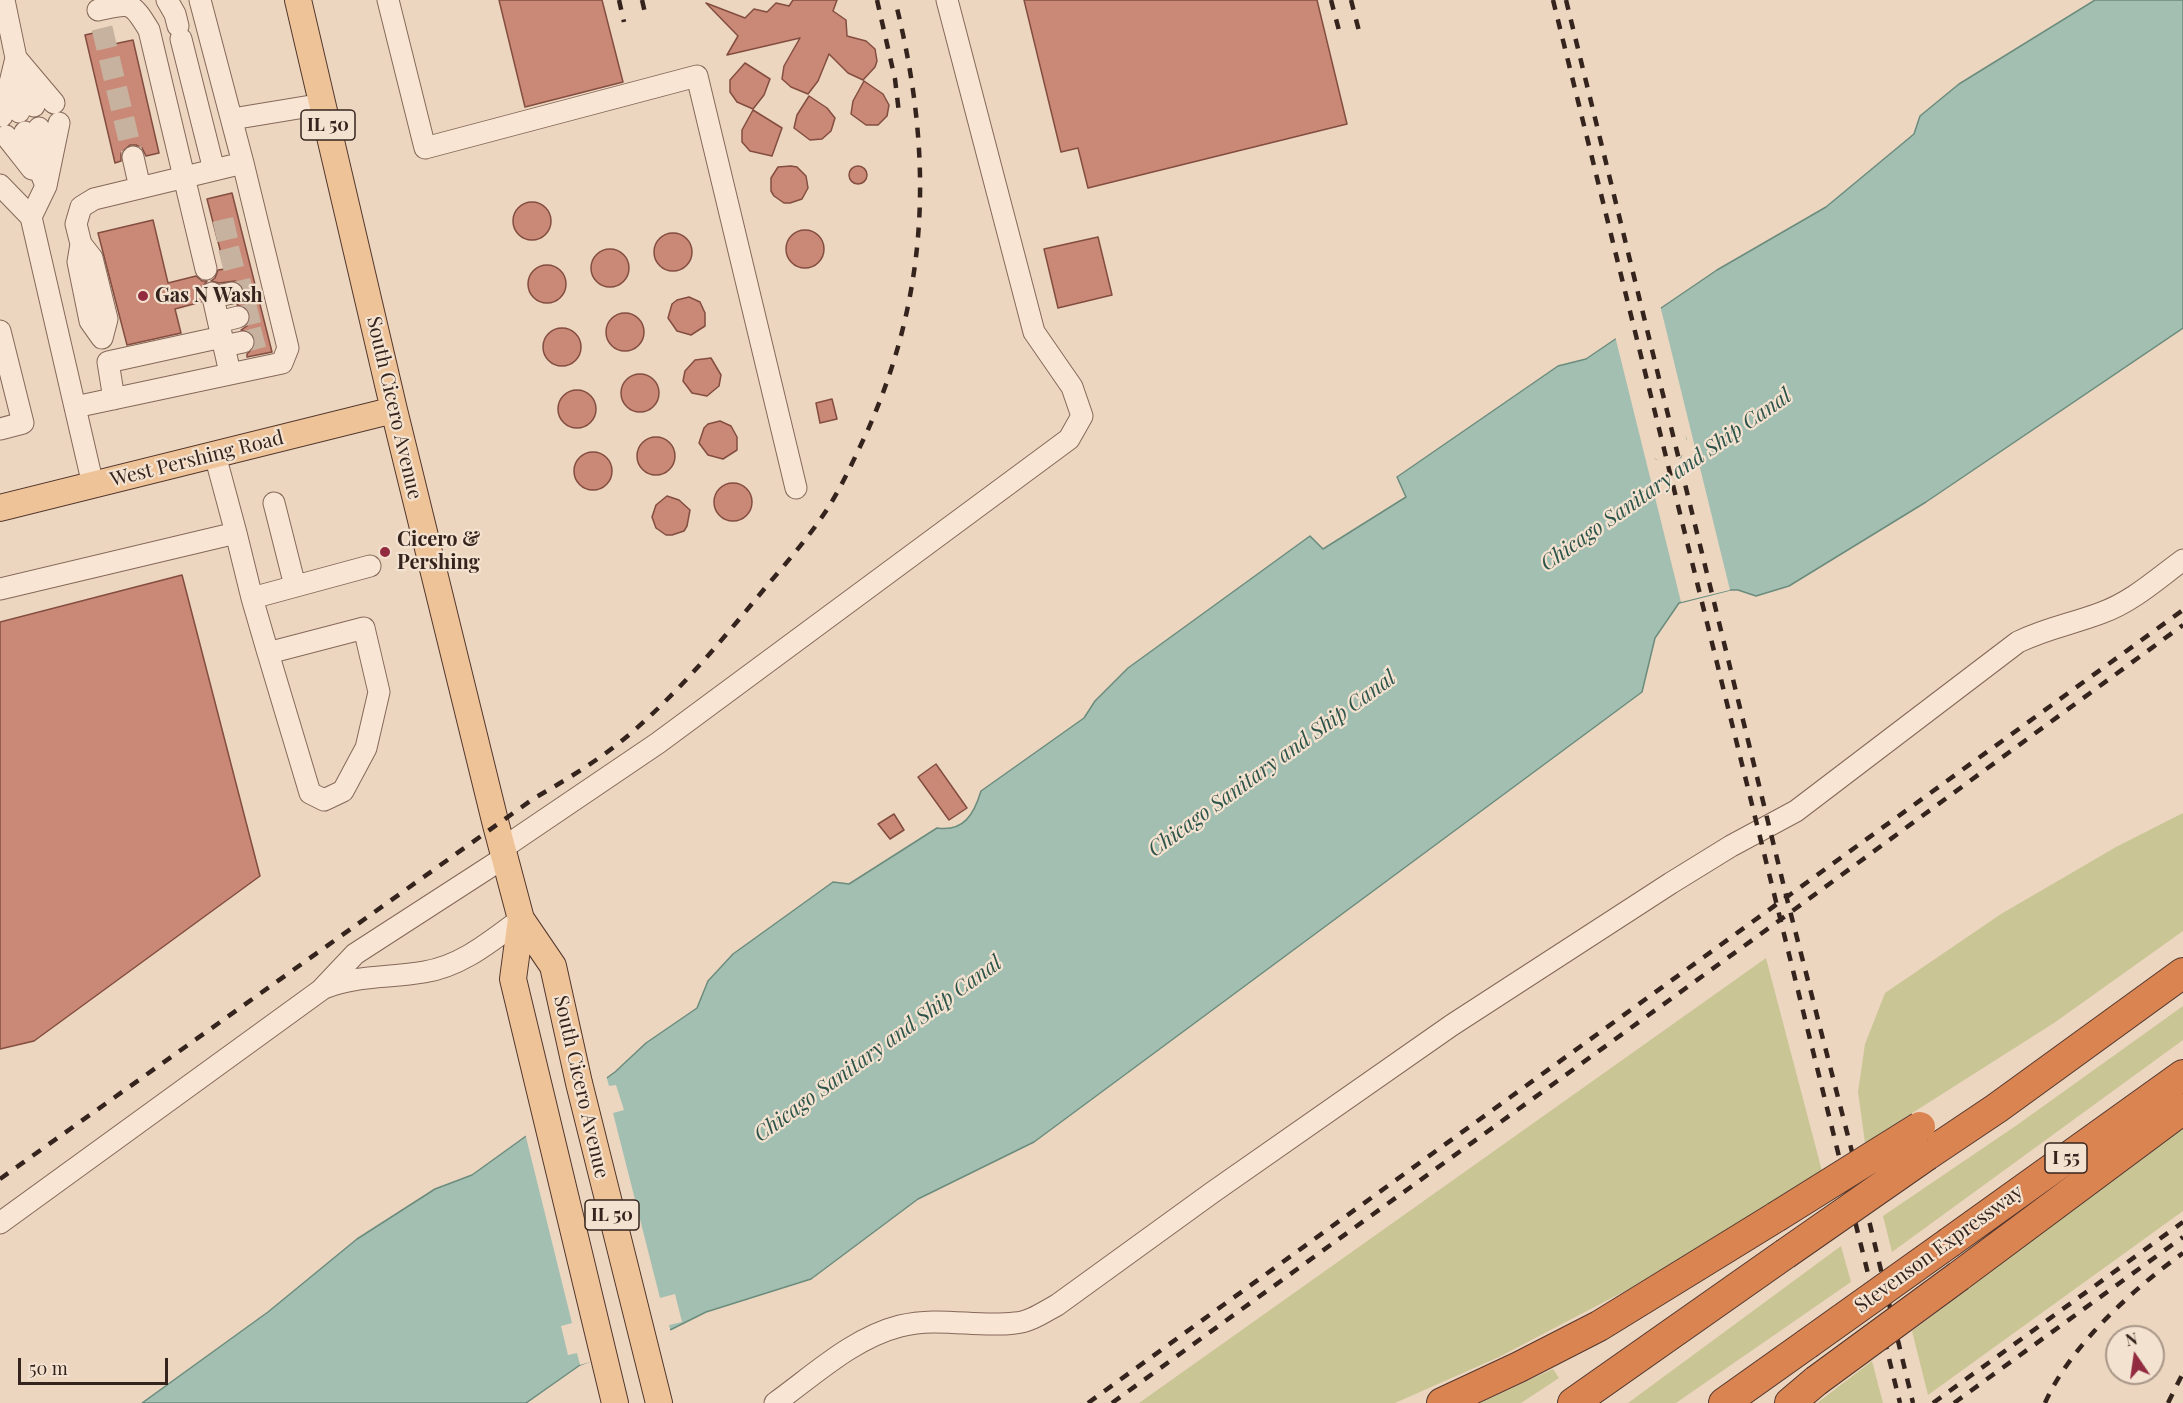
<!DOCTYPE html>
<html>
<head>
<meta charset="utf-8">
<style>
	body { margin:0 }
	#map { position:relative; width:2183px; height:1403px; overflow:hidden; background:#ecd6c0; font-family:"Playfair Display",serif }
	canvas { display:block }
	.north { position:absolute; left:2105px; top:1325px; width:60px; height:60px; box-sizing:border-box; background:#f4e2d0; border:2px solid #a89688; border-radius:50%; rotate:347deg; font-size:16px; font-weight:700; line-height:24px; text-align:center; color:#35241d }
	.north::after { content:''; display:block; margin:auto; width:21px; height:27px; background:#922b40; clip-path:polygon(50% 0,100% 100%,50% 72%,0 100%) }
	.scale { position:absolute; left:18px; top:1358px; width:150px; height:27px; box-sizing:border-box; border:3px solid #35241d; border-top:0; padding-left:8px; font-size:18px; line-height:21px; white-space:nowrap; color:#35241d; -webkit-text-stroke:4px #f4e2d0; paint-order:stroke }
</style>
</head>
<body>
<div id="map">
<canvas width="2183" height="1403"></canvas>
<div class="north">N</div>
<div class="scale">50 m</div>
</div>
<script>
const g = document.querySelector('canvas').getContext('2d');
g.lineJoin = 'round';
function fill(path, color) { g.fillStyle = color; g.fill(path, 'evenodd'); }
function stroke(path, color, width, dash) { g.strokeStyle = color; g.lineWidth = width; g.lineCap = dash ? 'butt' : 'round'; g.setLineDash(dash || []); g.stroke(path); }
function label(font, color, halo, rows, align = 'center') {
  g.font = font + ' "Playfair Display",serif'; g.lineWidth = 4.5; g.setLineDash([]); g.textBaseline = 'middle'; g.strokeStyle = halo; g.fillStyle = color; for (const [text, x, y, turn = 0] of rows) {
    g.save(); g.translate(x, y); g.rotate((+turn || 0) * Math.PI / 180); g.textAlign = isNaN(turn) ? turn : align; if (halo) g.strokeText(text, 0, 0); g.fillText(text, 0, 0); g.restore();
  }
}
fill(new Path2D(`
	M2183 813V931L2054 1023 1865 1143 1858 1092 1865 1044 1885 993 2001 914 2116 847Z
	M1766 958 1822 1171 1627 1290 1499 1357 1395 1403H1139Z
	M2183 1006V1040L1892 1252 1883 1216 2017 1125Z
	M2183 1128V1211L1928 1395 1912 1331Z
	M1841 1246 1851 1282 1676 1403H1628Z
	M1872 1361 1883 1403H1817L1821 1400Z
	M1553 1369 1559 1378 1521 1403H1480Z`), '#cac595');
const water = new Path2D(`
	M2095 0H2183V328L1926 502 1789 586 1756 596 1738 590H1730L1679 603 1655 638 1642 692 1034 1142 918 1199 811 1279 706 1312 662 1334 580 1365 526 1403H142L268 1312 357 1239 435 1189 472 1175 615 1072 646 1043 697 1008 708 981 733 954 833 882 849 884 937 828C964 832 974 814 981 791L1084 718 1095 701 1128 668 1310 536 1323 549 1406 497 1397 477 1558 366 1586 359 1717 270 1826 207 1914 134 1920 116 1959 84ZM1662 420 1683 426 1690 447 1676 464 1668 466 1648 456 1646 434Z`);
fill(water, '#a3bfb1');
stroke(water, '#6b8c7d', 1.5);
fill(new Path2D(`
	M1660 305 1730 590 1681 602 1615 336ZM1663 423H1669L1681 428 1687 439V446L1681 458 1668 463 1655 459 1648 448 1649 435 1652 430Z
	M606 1075 609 1086 616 1085 624 1110 613 1113 660 1298 675 1294 682 1322 669 1325 671 1333 663 1337 608 1357 580 1365 577 1353 568 1355 561 1326 572 1323 525 1133Z`), '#ecd6c0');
const building = new Path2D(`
	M499 0H602L623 82 525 107Z
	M793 0H837L833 11 846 20 847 36 866 41 875 49 877 61 875 67 863 80 848 73 829 54 818 81 808 94 791 87 782 79 784 66 800 38 727 55 738 36 706 3 745 18 754 9 767 12 776 3 789 6Z
	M1024 0H1317L1347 124 1088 188 1078 148 1061 152Z
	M111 29 114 44 133 40 159 153 146 156 142 148 136 145H130L121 153V161L115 163 85 35Z
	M745 63 770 79 764 95 753 109 737 102 730 92V80Z
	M864 81 883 94 889 105 887 116 878 125H866L851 114 853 101Z
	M809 96 827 108 835 118 831 131 822 139 810 140 794 128 797 115Z
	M753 110 782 128 772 156 750 151 742 142V130Z
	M849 175a9 9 0 1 1 18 0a9 9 0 1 1-18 0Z
	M791 166 797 167 806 176 808 188 802 199 790 203H784L774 196 771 191V178L778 167Z
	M232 193 272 352 247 357V354L255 346 256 340 252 333 241 330 247 326 250 320 247 308 237 305 244 297V290L241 284 235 281 219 283 211 281 215 278 218 270 225 269 207 199Z
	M513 221a19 19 0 1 1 38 0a19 19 0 1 1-38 0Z
	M153 220 168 283 196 276 202 281H207L200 290 201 302 175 309 181 333 127 345 98 233Z
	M786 249a19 19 0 1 1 38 0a19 19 0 1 1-38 0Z
	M654 252a19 19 0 1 1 38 0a19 19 0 1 1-38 0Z
	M1098 237 1112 295 1058 308 1044 249Z
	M591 268a19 19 0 1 1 38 0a19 19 0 1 1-38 0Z
	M528 284a19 19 0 1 1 38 0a19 19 0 1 1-38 0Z
	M689 297 700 302 705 313V326L691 335 677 331 668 318 672 304 677 300Z
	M606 332a19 19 0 1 1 38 0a19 19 0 1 1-38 0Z
	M543 347a19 19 0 1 1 38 0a19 19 0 1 1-38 0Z
	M711 358 721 375 719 386 707 396 692 393 683 381 685 371 695 360Z
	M621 393a19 19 0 1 1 38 0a19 19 0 1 1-38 0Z
	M558 409a19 19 0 1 1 38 0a19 19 0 1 1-38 0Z
	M832 399 837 419 820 423 816 403Z
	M720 421 731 426 737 437V450L723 459 708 455 699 443 704 428 708 424Z
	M637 456a19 19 0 1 1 38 0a19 19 0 1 1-38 0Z
	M574 471a19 19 0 1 1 38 0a19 19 0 1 1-38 0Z
	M714 502a19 19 0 1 1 38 0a19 19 0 1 1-38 0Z
	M667 496 679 500 690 510 687 526 684 531 672 535H666L656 528 652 517 656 505Z
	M182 575 260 876 34 1041 0 1049V622Z
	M936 764 967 808 949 820 918 777Z
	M894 814 904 830 890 839 878 824Z`);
fill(building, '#ca8977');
stroke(building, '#834d3f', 1.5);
stroke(new Path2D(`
	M102 28 133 157
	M215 232 241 226
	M221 261 248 254
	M232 293 258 287
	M238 317 263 311
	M243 342 269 335`), '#c7b29f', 21, [21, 10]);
const minor = new Path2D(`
	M4 0 16 58
	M167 0 175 14 178 26
	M388 0 425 148 697 76 796 488
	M98 10C130 3 131 0 149 30L206 269
	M181 39 214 170
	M34 106 16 58 54 103
	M2 116 16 58 19 112
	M232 119 323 104
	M25 132 46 186 39 128
	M6 136 32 169
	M133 157 140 188
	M0 185 31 217 93 485
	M31 217 46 186 59 123
	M81 244 92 258 107 319 102 338 90 321 78 262 81 244 76 224 81 207 94 199 243 163
	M212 293 230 373
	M213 297 232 293
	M219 322 238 317
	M0 331 23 423 0 429
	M224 346 243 342
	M114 399 108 362 222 337
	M75 407 282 363 288 348 243 163 200 0
	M274 503 295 586
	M236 533 252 598 370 566
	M0 589 236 533 215 455
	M252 598 268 653 364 628 379 692 366 748 343 791 324 800 310 793 268 653
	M503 848 658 743 1069 439 1082 416 1072 387 1034 332 947 0
	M324 988C356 975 390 978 424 972 462 966 491 941 521 919
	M0 1223 321 990 355 954 505 857
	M775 1403C814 1375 853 1338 900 1326 940 1316 976 1328 1015 1323 1030 1322 1044 1312 1057 1305L1213 1192 1452 1025 1671 883 1731 846 1796 811 2018 642C2047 628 2072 624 2101 613 2132 602 2157 579 2183 560`);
const major = new Path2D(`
	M298 0 394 410 496 825 521 919 553 966 579 1083 659 1403
	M0 508 394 410
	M521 919 513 979 615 1403`);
const highway = new Path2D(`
	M1927 1155 1997 1108 2183 973
	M1950 1242 2183 1075
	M1959 1276 2183 1109
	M1442 1403 1519 1367 1599 1326 1776 1217
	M1573 1403 1785 1254
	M1724 1403 1807 1344
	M1790 1403 1816 1381`);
stroke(minor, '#856859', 23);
stroke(major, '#53372d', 28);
stroke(highway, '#53372d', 32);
stroke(minor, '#f8e5d3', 21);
stroke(major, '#efc398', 26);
stroke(highway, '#da8452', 30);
stroke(new Path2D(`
	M619 0 624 22
	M642 0 646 17
	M877 0 895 79 899 113
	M1331 0 1341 38
	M1351 0 1360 35
	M1553 0 1900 1403
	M1566 0 1787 899 1859 1179 1913 1403
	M0 1179 533 799C564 781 596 762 624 739 672 699 712 652 751 605 777 573 806 542 828 508 843 484 855 457 867 432 931 288 933 151 895 0
	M1088 1403 2183 610
	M1112 1403 1780 920 2183 625
	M1933 1403 2183 1222
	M1954 1403 2183 1237
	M2045 1403C2070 1346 2133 1289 2183 1253
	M2168 1403 2183 1373`), '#35241d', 4.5, [10, 10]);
const highwayBridge = new Path2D(`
	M1776 1217 1920 1127
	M1785 1254 1927 1155
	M1807 1344 1950 1242
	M1816 1381 1959 1276`);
stroke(highwayBridge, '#53372d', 32, []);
stroke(highwayBridge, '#da8452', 30);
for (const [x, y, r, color] of [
	[143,296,6,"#922b40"],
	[385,552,6,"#922b40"]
]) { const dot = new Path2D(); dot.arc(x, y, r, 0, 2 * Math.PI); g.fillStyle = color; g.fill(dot); stroke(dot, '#f4e2d0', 2); }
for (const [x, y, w] of [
	[328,125,54],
	[2066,1158,42],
	[612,1215,54]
]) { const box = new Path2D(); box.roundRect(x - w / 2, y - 15, w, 30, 4.5); g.fillStyle = '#f4e2d0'; g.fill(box); stroke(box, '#35241d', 1.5); }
label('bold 18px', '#35241d', null, [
	["IL 50",328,125],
	["I 55",2066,1158],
	["IL 50",612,1215]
]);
label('bold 20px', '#35241d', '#f4e2d0', [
	["Gas N Wash",155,296],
	["Cicero &",397,540],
	["Pershing",397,563]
], 'left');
label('20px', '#35241d', '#f4e2d0', [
	["South Cicero Avenue",394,408,77],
	["West Pershing Road",197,459,-14],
	["South Cicero Avenue",581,1087,77],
	["Stevenson Expressway",1939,1249,-36]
]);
label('italic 21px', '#2c544a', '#f4e2d0', [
	["Chicago Sanitary and Ship Canal",1666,480,-35],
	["Chicago Sanitary and Ship Canal",1272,764,-36],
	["Chicago Sanitary and Ship Canal",878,1049,-36]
]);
</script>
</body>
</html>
